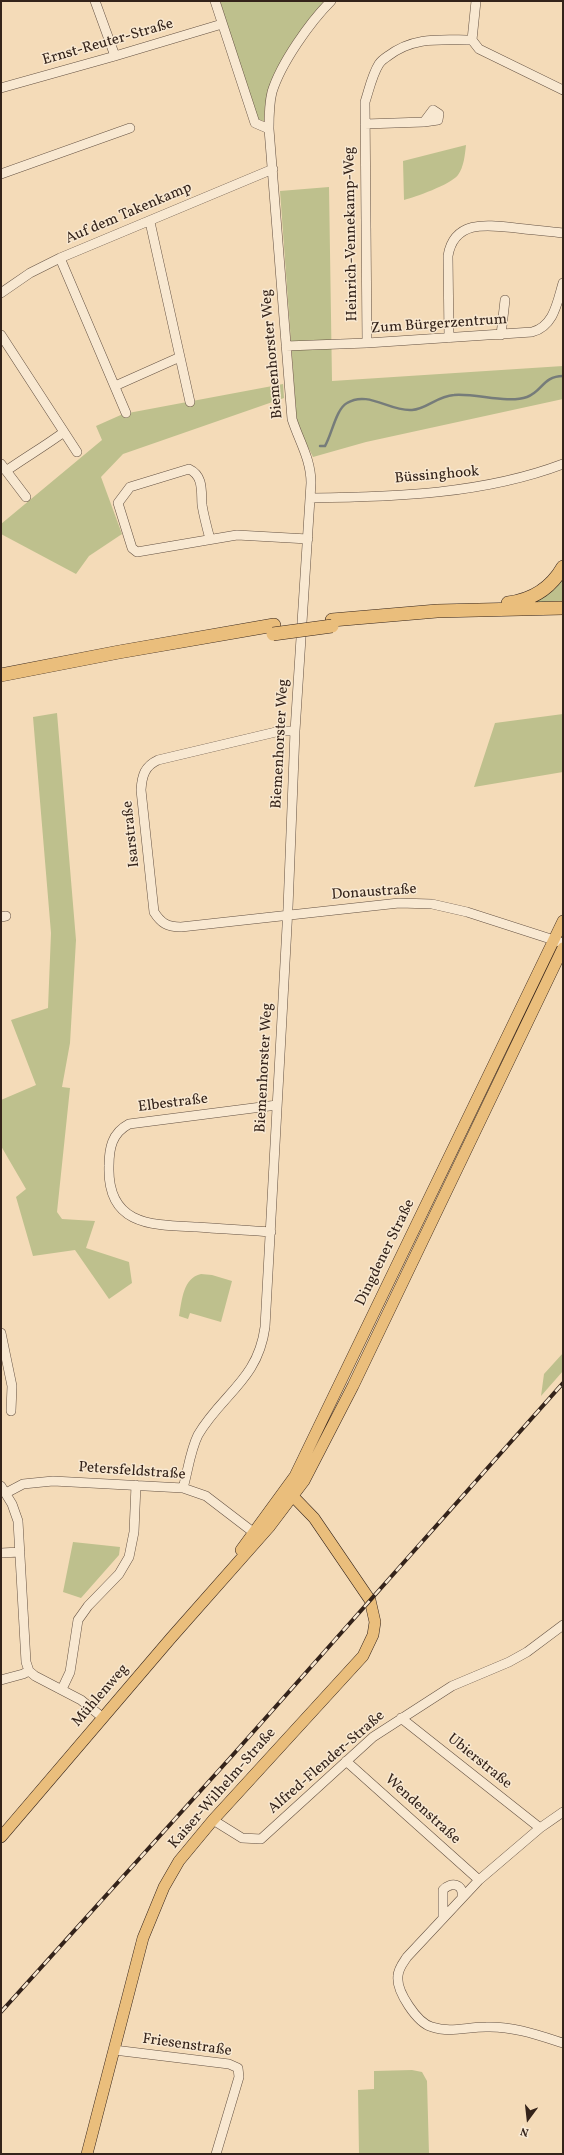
<!DOCTYPE html>
<html>
<head>
<meta charset="utf-8">
<style>
	body { margin:0 }
	#map { position:relative; width:564px; height:2155px; overflow:hidden; background:#f4dbb8; font-family:Vollkorn,serif }
	canvas { display:block }
	.frame { position:absolute; inset:0; border:2px solid #34231a; pointer-events:none }
	.north { position:absolute; left:508px; top:2099px; width:40px; height:40px; -webkit-text-stroke:3px #f8e8d1; paint-order:stroke; rotate:195deg; font-size:11px; font-weight:700; line-height:16px; text-align:center; color:#34231a }
	.north::after { content:''; display:block; margin:auto; width:14px; height:18px; background:#34231a; clip-path:polygon(50% 0,100% 100%,50% 72%,0 100%) }
</style>
</head>
<body>
<div id="map">
<canvas width="564" height="2155"></canvas>
<div class="frame"></div>
<div class="north">N</div>
</div>
<script>
const g = document.querySelector('canvas').getContext('2d');
g.lineJoin = 'round';
function fill(path, color) { g.fillStyle = color; g.fill(path, 'evenodd'); }
function stroke(path, color, width, dash) { g.strokeStyle = color; g.lineWidth = width; g.lineCap = dash ? 'butt' : 'round'; g.setLineDash(dash || []); g.stroke(path); }
function label(font, color, halo, rows, align = 'center') {
  g.font = font + ' Vollkorn,serif'; g.lineWidth = 3; g.setLineDash([]); g.textBaseline = 'middle'; g.strokeStyle = halo; g.fillStyle = color; for (const [text, x, y, turn = 0] of rows) {
    g.save(); g.translate(x, y); g.rotate((+turn || 0) * Math.PI / 180); g.textAlign = isNaN(turn) ? turn : align; if (halo) g.strokeText(text, 0, 0); g.fillText(text, 0, 0); g.restore();
  }
}
fill(new Path2D(`
	M220 1H324L274 74 265 105 264 121 257 120Z
	M466 145C465 154 464 167 458 175 450 185 415 197 404 200L403 161Z
	M329 187 332 381 563 366V399L366 442 313 457 297 425 280 191Z
	M283 384 284 398 123 454 101 477 122 534 89 556 76 574 1 534V524L102 440 96 426 123 414Z
	M563 574V601L526 603Z
	M57 713 76 940 70 1043 62 1087 70 1088 57 1212 62 1219 95 1221 86 1248 129 1262 132 1283 109 1299 75 1250 33 1256 16 1197 26 1189 1 1146V1100L36 1085 11 1020 48 1008 51 933 33 717Z
	M563 714V772L474 787 495 723Z
	M201 1274 212 1275 232 1281 221 1322 190 1313 188 1319 179 1316C182 1300 183 1278 201 1274Z
	M563 1353V1371L541 1396 544 1374Z
	M73 1542 120 1547 119 1555 81 1598 63 1592Z
	M412 2070 422 2072 427 2081 429 2154H359L358 2090 374 2089V2071Z`), '#bec08d');
stroke(new Path2D(`
	M320 446H325C332 434 336 409 347 403 368 390 390 412 412 410 427 409 437 396 454 395 476 393 507 404 527 397 542 392 543 376 563 376`), '#767c7a', 2.5);
const minor = new Path2D(`
	M95 1 115 56
	M215 1 255 123 269 129
	M476 1 472 40 479 49 563 90
	M1 88 115 56 222 24
	M365 124 424 122 438 120 439 114 433 110 424 122
	M1 174 130 128
	M150 222 190 402
	M60 258 126 413
	M1 293 30 273 60 258 273 169
	M1 335 77 452
	M501 335 505 300
	M449 338 448 256C454 219 489 225 516 228 532 230 547 231 563 233
	M367 343 365 102C369 90 372 75 379 64 381 61 385 58 388 56 414 36 441 40 472 40
	M286 346 367 343 532 332C554 326 557 303 563 283
	M115 386 180 357
	M1 464 26 497
	M6 471C26 457 45 446 64 432
	M311 498C395 497 484 494 563 464
	M210 539C207 528 204 517 202 505 201 492 204 476 189 469L130 487 118 503 132 548 137 552 237 535 308 539
	M295 731H280L158 760C145 766 142 775 141 790L154 912C161 923 167 927 181 927L399 903 432 904 467 912 563 943
	M1 917 6 916
	M271 1232C246 1230 222 1229 197 1227 152 1225 107 1226 109 1166 109 1148 112 1133 129 1124L277 1105
	M1 1333 12 1386 11 1411
	M1 1486 12 1504 18 1521 26 1662 29 1671 35 1676 81 1700 102 1717
	M183 1488C188 1471 190 1451 198 1435 222 1394 258 1380 265 1327L288 908 295 731 311 483C311 459 299 441 292 419L269 129C269 117 269 104 272 92 281 63 310 22 331 1
	M6 1493 23 1484 53 1481 183 1488 206 1496 253 1532
	M1 1553 20 1552
	M1 1680 23 1674 29 1671
	M62 1689 70 1672 78 1620 88 1606 119 1574 129 1557 134 1532 136 1485
	M401 1718 540 1828
	M346 1761 479 1880
	M563 1812 540 1828 479 1880 407 1957C403 1963 398 1969 398 1976 396 1991 417 2023 432 2027 450 2033 467 2027 486 2027 513 2026 538 2035 563 2043
	M213 1820 242 1838 261 1839 373 1737 452 1686 509 1662 527 1652 563 1625
	M443 1918V1890C451 1881 464 1884 462 1897
	M114 2050 229 2064 238 2068 239 2077 216 2154`);
const major = new Path2D(`
	M241 1550 295 1476 563 921
	M1 1837 171 1638 270 1526 304 1481 353 1386 563 948
	M87 2154 143 1938 164 1887 179 1861 213 1820 363 1656 373 1635 375 1622 370 1600 314 1518 286 1489`);
const highway = new Path2D(`
	M508 603C532 600 551 588 563 567
	M332 620 437 611 563 608
	M1 675 119 652 274 625`);
stroke(minor, '#645142', 10);
stroke(major, '#34231a', 12);
stroke(highway, '#34231a', 14);
stroke(minor, '#f8e8d1', 9);
stroke(major, '#eabe7c', 11);
stroke(highway, '#eabe7c', 13);
const rail = new Path2D(`
	M1 2012 231 1757 563 1383`);
stroke(rail, '#34231a', 4);
stroke(rail, '#f8e8d1', 2.5, [8]);
const highwayBridge = new Path2D(`
	M273 634 332 626`);
stroke(highwayBridge, '#34231a', 14, []);
stroke(highwayBridge, '#eabe7c', 13);
label('15px', '#34231a', '#f8e8d1', [
	["Ernst-Reuter-Straße",108,43,-16],
	["Auf dem Takenkamp",129,214,-23],
	["Heinrich-Vennekamp-Weg",352,234,-91],
	["Zum Bürgerzentrum",439,325,-4],
	["Biemenhorster Weg",273,354,-95],
	["Büssinghook",437,476,-5],
	["Biemenhorster Weg",281,744,-87],
	["Isarstraße",132,834,-96],
	["Donaustraße",374,893,-4],
	["Biemenhorster Weg",265,1068,-87],
	["Elbestraße",173,1104,-7],
	["Dingdener Straße",386,1253,-64],
	["Petersfeldstraße",132,1472,4],
	["Mühlenweg",101,1696,-49],
	["Ubierstraße",479,1762,39],
	["Alfred-Flender-Straße",327,1763,-41],
	["Kaiser-Wilhelm-Straße",223,1789,-49],
	["Wendenstraße",422,1810,42],
	["Friesenstraße",187,2046,8]
]);
</script>
</body>
</html>
